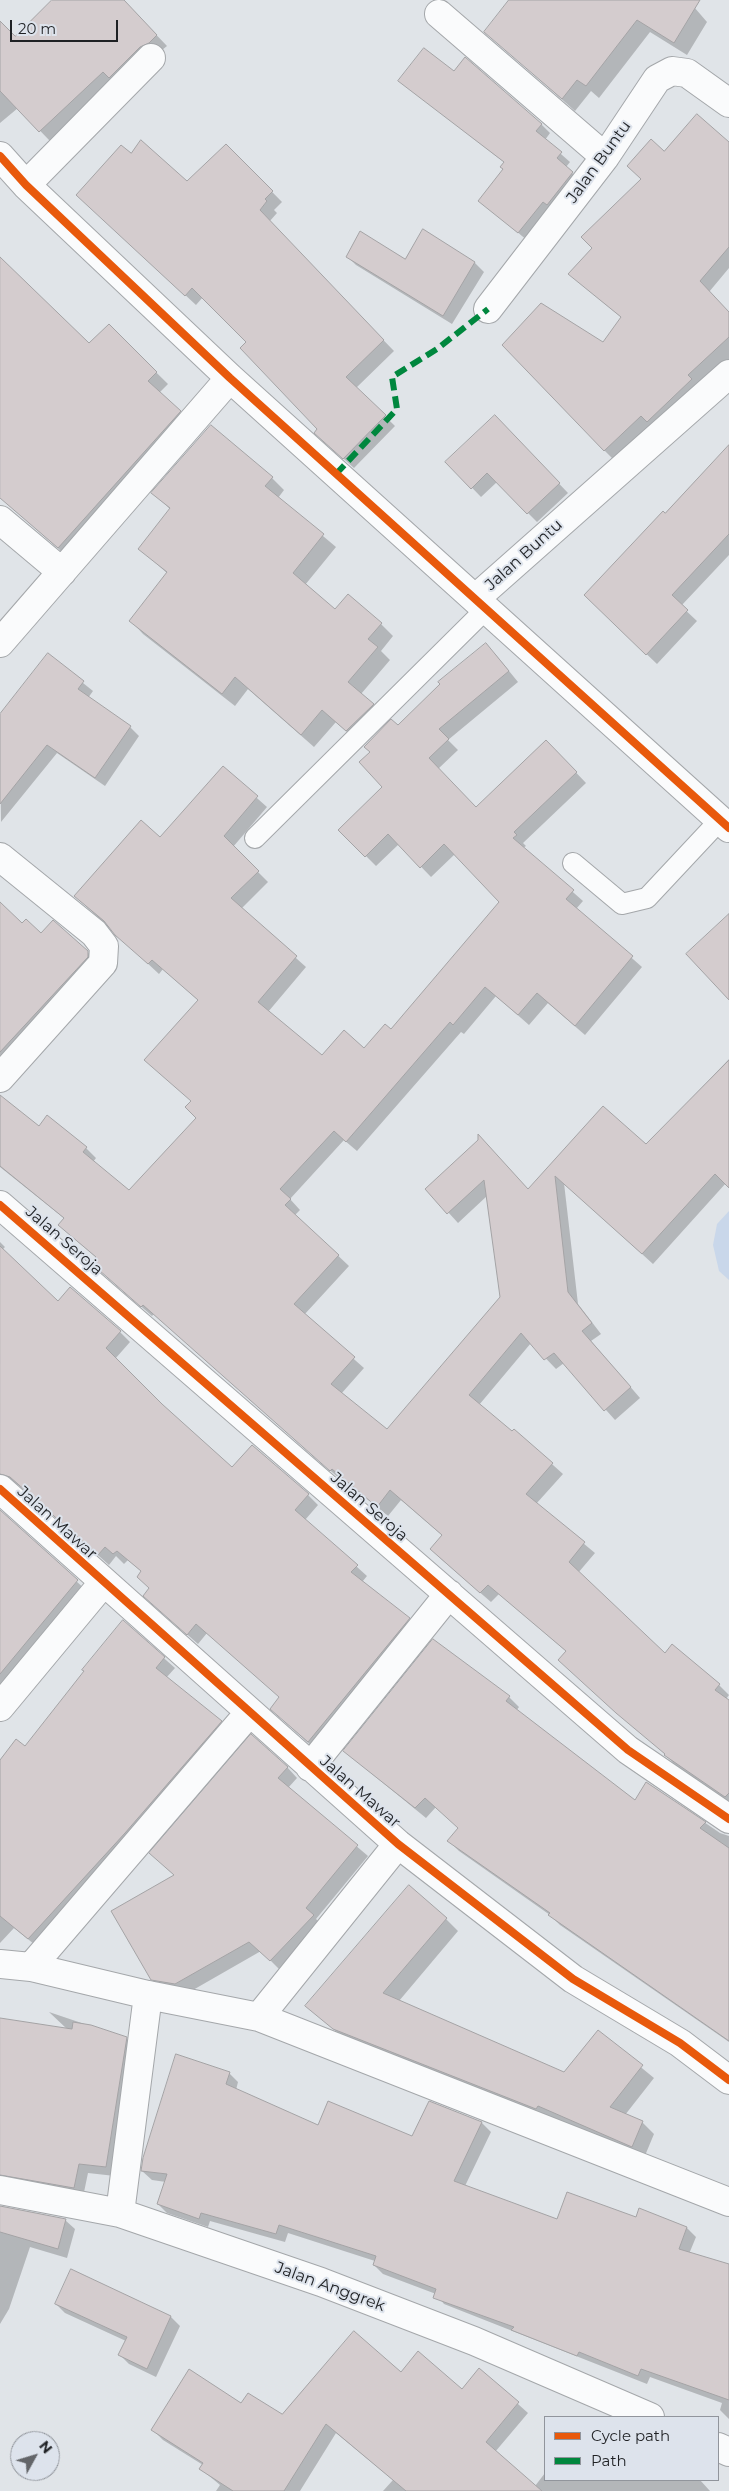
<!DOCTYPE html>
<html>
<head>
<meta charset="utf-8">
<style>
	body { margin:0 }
	#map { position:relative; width:729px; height:2491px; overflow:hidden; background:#e0e4e8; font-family:Montserrat,sans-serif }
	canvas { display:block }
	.legend { position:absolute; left:544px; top:2416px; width:175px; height:65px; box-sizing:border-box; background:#dde3ec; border:1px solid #91959c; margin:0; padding:6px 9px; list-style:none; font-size:15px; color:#1f2124 }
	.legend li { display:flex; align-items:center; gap:10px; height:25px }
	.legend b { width:25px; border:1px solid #91959c }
	.north { position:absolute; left:10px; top:2431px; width:50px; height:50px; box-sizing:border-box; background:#dde3ec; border:1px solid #91959c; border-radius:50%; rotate:51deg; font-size:14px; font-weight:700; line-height:20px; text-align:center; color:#1f2124 }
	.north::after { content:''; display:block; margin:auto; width:18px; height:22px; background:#636569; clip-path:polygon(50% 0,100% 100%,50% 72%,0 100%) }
	.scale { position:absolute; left:10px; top:20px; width:108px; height:22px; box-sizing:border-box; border:2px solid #1f2124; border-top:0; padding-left:6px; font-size:15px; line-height:18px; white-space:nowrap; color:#1f2124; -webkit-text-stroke:4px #dde3ec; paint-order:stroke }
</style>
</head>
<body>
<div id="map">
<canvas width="729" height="2491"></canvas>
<ul class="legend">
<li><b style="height:6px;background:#e8590c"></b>Cycle path</li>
<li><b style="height:6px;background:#00873e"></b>Path</li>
</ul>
<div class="north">N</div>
<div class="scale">20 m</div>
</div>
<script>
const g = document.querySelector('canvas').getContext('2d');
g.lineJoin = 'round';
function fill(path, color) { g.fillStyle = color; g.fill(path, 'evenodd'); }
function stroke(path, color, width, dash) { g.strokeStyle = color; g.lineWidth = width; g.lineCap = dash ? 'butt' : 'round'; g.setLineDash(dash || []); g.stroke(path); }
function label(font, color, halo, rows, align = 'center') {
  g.font = font + ' Montserrat,sans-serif'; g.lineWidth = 4; g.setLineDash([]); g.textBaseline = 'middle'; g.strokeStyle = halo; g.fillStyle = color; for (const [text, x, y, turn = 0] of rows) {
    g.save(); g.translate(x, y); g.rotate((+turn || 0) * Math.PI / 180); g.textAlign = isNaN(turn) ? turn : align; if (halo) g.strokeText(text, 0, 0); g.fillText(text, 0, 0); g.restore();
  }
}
fill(new Path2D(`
	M729 1211V1280L719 1271 713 1245 717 1224Z`), '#c9d7ea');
fill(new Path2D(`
	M54 0H123L167 46 50 141 18 108 0 123V42L15 38Z
	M510 0H688L707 22 687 55 650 32 599 98 591 91 575 111 486 32Z
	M455 73 541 124 550 133 545 140 570 162 566 167 581 182 528 241 480 201 505 170V163L400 81Z
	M729 144V268L709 292 729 313V364L614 460 604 450V343L622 318 569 274 593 248 665 153Z
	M226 145 282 202 274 210 277 213 269 222 394 351 356 388 395 426 354 468 326 443 319 429 248 342 203 297 196 305 88 205 131 155 188 183Z
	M423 231 475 263 484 272 452 324 356 265 347 256 405 260Z
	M0 258 89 345 109 326 168 384 159 393 192 424 70 559 8 504 0 485Z
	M504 426 568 493 537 522 497 482 481 497 447 462Z
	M729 447V555L681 606 697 621 657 664 595 605 665 514Z
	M272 478 284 490 278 498 336 547 305 585 335 611 381 624 393 636 381 651 390 660 361 694 385 717 359 743 336 722 314 747 248 689 235 706 143 634 131 621 168 574 140 549 171 510 153 493Z
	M48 655 93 691 88 698 130 727 139 736 105 786 57 753 1 822 0 716Z
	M496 655 518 682 448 740 458 750 438 769 476 809 546 741 586 783 523 843 526 846 523 848 583 901 576 909 642 967 585 1035 548 1003 529 1025 496 996 464 1034 461 1032 357 1151 344 1140 290 1199 300 1210 295 1215 349 1266 304 1315 364 1368 341 1394 387 1431 501 1297 487 1196 458 1223 427 1189 480 1140 528 1191 603 1108 646 1146 729 1059V1186L726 1183 653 1264 564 1183 578 1304 601 1334 591 1341 640 1398 615 1420 564 1363 556 1369 531 1343 479 1405 512 1432 514 1430 563 1474 536 1504 595 1553 578 1573 665 1654 719 1685 729 1695 726 1699 729 1702V1802L675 1765 567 1652 499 1594 491 1602 441 1559 431 1549 443 1536 401 1500 388 1516 342 1478 341 1480 154 1314 152 1316 103 1273 97 1258 70 1235 65 1219 0 1167V1097L39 1128 48 1117 86 1148 96 1158 93 1162 129 1192 198 1118 192 1101 199 1001 163 969 159 974 75 896 160 839 223 768 267 807 233 847 268 882 241 909 306 967 268 1012 322 1057 364 1050 391 1031 500 902 455 854 431 877 399 844 376 866 340 830 384 787 398 726Z
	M0 904 22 924 41 935 87 952 98 962 0 1076Z
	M0 1242 5 1247 2 1250 58 1303 120 1332 130 1342 115 1359 161 1405 232 1468 308 1495 318 1505 305 1520 367 1576 362 1582 419 1629 318 1752 282 1719 280 1697 207 1633 198 1644 155 1606 151 1588 142 1572 128 1560 124 1564 116 1556 109 1565 22 1487 14 1483 0 1488Z
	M0 1512 87 1591 0 1695Z
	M123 1622 175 1668 166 1678 231 1732 39 1948 14 1928 0 1943V1762L25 1748Z
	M509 1697 519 1707 516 1711 635 1801 647 1783 720 1833 729 1836V2042L560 1925 550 1915 459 1851 449 1841 459 1828 436 1807 426 1818 344 1751Z
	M287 1767 297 1778 288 1788 368 1856 316 1919 323 1926 281 1971 261 1951 186 1994 163 1989 152 1979 175 1876 151 1853Z
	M446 1919 458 1931 399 2001 565 2074 598 2032 654 2078 625 2115 642 2122 654 2134 644 2158 347 2041 307 2006Z
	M49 2012 126 2038 136 2048 115 2176 88 2173 83 2197 0 2187V2019L67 2029Z
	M229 2073 238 2082 236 2090 319 2127 413 2137 430 2102 482 2123 491 2132 465 2186 558 2221 637 2218 687 2228 696 2237 689 2254 729 2266V2419L720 2410 722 2403 650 2377 647 2384 444 2304 436 2294 383 2274 374 2265 375 2261 288 2233 285 2242 210 2221 208 2227 167 2213 158 2204 166 2182 152 2180 142 2171Z
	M0 2207 65 2220 75 2229 67 2258 30 2247 9 2309 0 2324Z
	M72 2271 171 2317 180 2326 156 2377 129 2364 120 2355 126 2341 65 2313 56 2304Z
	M480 2370 528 2413 495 2452 535 2486 545 2473V2480H700L710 2491H383L393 2480 336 2433 300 2491H216L220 2485 201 2469 203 2465 163 2440 153 2430 242 2404 282 2416 401 2374 462 2391Z`), '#0003');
const building = new Path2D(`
	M52 0H124L157 35 149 43 140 47 109 78 103 72 39 132 0 91V21L15 36Z
	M509 0H700L674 43 637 20 586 86 577 80 562 99 484 32Z
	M424 48 454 71 465 57 542 124 536 131 562 152 557 158 573 172 547 205 543 202 518 233 478 201 503 169 500 167 504 162 398 81Z
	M697 114 729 142V247L700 281 729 312V337L688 375 692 379 647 422 641 416 604 451 502 345 541 303 603 342 621 317 568 274 592 248 581 237 641 179 627 166 651 139 664 151Z
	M141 140 187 181 226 144 273 191 265 199 267 201 260 210 384 340 346 377 386 415 343 459 314 433 317 429 240 348 246 342 192 288 185 296 76 195 121 145 131 153Z
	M423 229 475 262 443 316 346 257 360 231 405 259Z
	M0 257 89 343 109 324 157 372 148 381 181 411 58 548 0 498Z
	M495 415 560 483 527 514 487 473 471 489 445 462Z
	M211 425 273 477 265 486 324 534 293 573 335 609 348 594 382 623 368 639 378 647 348 682 374 704 346 731 322 710 301 735 235 677 222 694 129 621 167 572 138 549 170 508 151 493Z
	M729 445V534L672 595 688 610 646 655 584 595 663 511 665 513Z
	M486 643 509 671 439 729 449 739 429 758 476 807 546 740 577 772 514 832 517 835 513 838 574 890 566 899 633 956 575 1026 537 993 518 1015 485 987 453 1025 450 1022 346 1142 334 1131 280 1189 291 1199 285 1205 339 1255 294 1304 355 1357 331 1384 387 1429 500 1297 484 1180 447 1214 425 1189 478 1140V1134L528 1189 603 1106 646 1144 729 1060V1188L715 1174 642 1254 555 1176 568 1292 592 1323 582 1331 631 1387 604 1411 554 1353 544 1360 521 1333 469 1395 512 1431 514 1429 553 1463 526 1494 585 1542 569 1562 665 1653 672 1644 720 1684 715 1690 729 1700V1793L725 1797 664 1755 665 1754 616 1713 558 1660 566 1651 488 1585 480 1593 430 1549 442 1535 390 1490 377 1507 332 1469 330 1471 143 1305 141 1307 91 1263 96 1257 58 1225 64 1218 0 1166V1095L39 1126 47 1115 87 1147 83 1152 129 1190 196 1118 185 1107 191 1101 144 1060 198 1000 152 960 148 964 115 935 104 921 74 896 141 820 160 837 223 766 258 796 224 836 259 871 231 898 297 956 258 1002 322 1055 344 1030 364 1048 385 1024 391 1029 499 902 444 844 420 868 388 834 365 857 338 830 382 787 359 762 370 752 364 747 391 719 398 725 440 684 438 682Z
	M48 653 84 681 78 689 131 726 95 778 47 745 0 804V714Z
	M0 902 22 923 26 919 41 933 53 920 88 951V957L0 1052Z
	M729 914V1000L686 954Z
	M0 1246 58 1301 70 1287 121 1331 106 1348 162 1404 232 1467 252 1445 309 1494 295 1510 358 1565 351 1572 410 1618 308 1742 270 1709 279 1697 196 1624 187 1635 143 1596 149 1588 137 1577 141 1571 117 1551 113 1554 105 1547 98 1555 10 1477 0 1474Z
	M0 1510 78 1580 0 1674Z
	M123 1620 165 1657 156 1668 222 1721 125 1833 28 1939 0 1916V1760L16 1739 25 1746 84 1671 82 1670Z
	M433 1639 510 1696 506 1701 635 1800 646 1782 706 1822 700 1828 729 1848V2041L548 1915 550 1913 447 1841 458 1828 425 1798 415 1808 343 1751Z
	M251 1734 288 1767 278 1778 358 1845 306 1908 314 1915 270 1961 249 1942 175 1984 151 1980 111 1911 174 1875 149 1853Z
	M409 1885 447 1918 383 1993 564 2072 598 2030 643 2065 610 2107 643 2121 632 2147 538 2106 536 2109 333 2029 305 2006Z
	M0 2018 72 2029 73 2022 91 2025 127 2037 106 2167 79 2164 74 2188 0 2175Z
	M176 2054 230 2072 226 2084 318 2125 328 2101 412 2136 429 2101 482 2122 454 2181 557 2219 567 2192 636 2217 639 2208 687 2227 679 2249 729 2264V2400L641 2369 638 2376 579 2352 577 2356 511 2330 514 2327 433 2298 436 2289 373 2265 376 2256 279 2225 276 2234 201 2213 199 2219 157 2204 167 2174 141 2171 143 2158Z
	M0 2206 66 2219 58 2249 0 2232Z
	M71 2269 171 2316 147 2369 118 2355 127 2337 55 2304Z
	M354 2331 401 2372 418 2351 462 2389 479 2368 519 2402 486 2442 542 2491H406L326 2424 284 2491H233L199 2469 203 2463 151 2430 189 2369 241 2403 248 2393 282 2414Z`);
fill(building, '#d4ccce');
stroke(building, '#a4a3a5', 1);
const lane = new Path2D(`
	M255 838 486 609
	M573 863 622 904 647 898 720 820`);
const street = new Path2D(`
	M439 14 605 157
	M0 156 26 185 230 378 729 828
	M26 185 151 58
	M488 309 605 157 657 79 672 71 687 73 729 103
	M0 520 62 572
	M476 598 729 374
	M0 643 230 378
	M0 857 94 933 104 946 103 963 0 1078
	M0 1205 628 1750 729 1819
	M0 1489 398 1844 573 1979 680 2043 729 2080
	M0 1707 103 1583
	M310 1767 449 1594
	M0 1964 31 1967 148 1995 259 2017 729 2202
	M31 1967 249 1713
	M259 2017 398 1844
	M0 2190 120 2213 321 2282 474 2341 650 2417
	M120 2213 148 1995
	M718 2447 729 2452`);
stroke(lane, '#a4a7aa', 22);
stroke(street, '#a4a7aa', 30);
stroke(lane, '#fafbfc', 20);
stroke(street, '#fafbfc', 28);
stroke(new Path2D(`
	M336 474 397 409 392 377 437 349 488 309`), '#00873e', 6, [12, 6]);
stroke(new Path2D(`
	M0 156 26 185 230 378 729 828
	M0 1205 628 1750 729 1819
	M0 1489 398 1844 573 1979 680 2043 729 2080`), '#e8590c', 8);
label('16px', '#1f2124', '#dde3ec', [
	["Jalan Buntu",599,162,-54],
	["Jalan Buntu",524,555,-42],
	["Jalan Seroja",64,1241,41],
	["Jalan Seroja",369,1507,41],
	["Jalan Mawar",57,1523,42],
	["Jalan Mawar",360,1792,41],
	["Jalan Anggrek",330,2287,20]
]);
</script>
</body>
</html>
